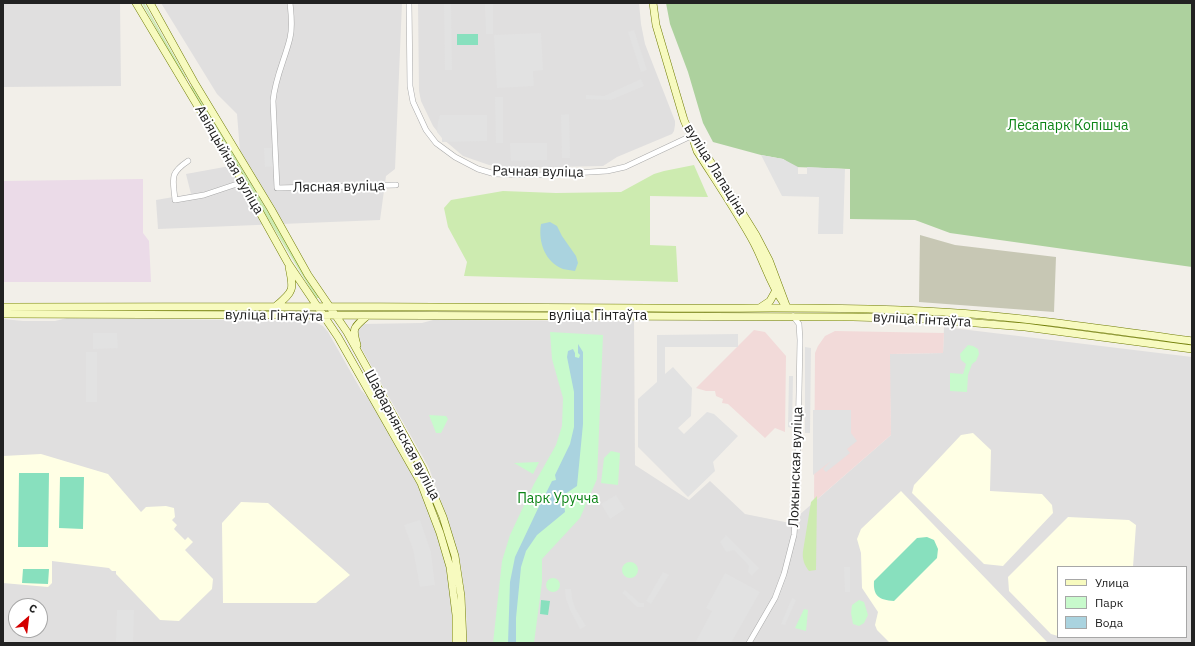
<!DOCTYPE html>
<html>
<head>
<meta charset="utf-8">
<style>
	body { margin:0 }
	#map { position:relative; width:1195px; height:646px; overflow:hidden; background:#f2efe9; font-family:"IBM Plex Sans",sans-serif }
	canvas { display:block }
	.frame { position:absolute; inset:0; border:4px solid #222; pointer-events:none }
	.legend { position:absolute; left:1057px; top:566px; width:130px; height:72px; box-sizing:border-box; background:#fff; border:1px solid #a7a7a7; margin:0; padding:5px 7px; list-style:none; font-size:12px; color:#222 }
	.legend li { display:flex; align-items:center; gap:8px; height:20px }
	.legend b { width:20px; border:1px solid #a7a7a7 }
	.north { position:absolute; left:8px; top:598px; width:40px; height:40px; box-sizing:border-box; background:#fff; border:1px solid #a7a7a7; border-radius:50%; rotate:28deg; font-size:11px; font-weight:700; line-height:16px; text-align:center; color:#222 }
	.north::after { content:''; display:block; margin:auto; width:14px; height:18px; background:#d40000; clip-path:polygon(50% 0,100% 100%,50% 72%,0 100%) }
</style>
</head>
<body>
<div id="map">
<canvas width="1195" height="646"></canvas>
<div class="frame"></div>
<ul class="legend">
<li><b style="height:5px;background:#f7fabf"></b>Улица</li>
<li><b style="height:11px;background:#c8facc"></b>Парк</li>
<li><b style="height:11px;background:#aad3df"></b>Вода</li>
</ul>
<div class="north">С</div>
</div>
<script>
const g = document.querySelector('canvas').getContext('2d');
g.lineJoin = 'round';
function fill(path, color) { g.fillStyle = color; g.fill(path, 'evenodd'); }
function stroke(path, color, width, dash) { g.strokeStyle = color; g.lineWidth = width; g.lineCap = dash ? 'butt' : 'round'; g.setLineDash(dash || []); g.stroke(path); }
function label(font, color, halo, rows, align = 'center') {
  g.font = font + ' "IBM Plex Sans",sans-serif'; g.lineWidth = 4; g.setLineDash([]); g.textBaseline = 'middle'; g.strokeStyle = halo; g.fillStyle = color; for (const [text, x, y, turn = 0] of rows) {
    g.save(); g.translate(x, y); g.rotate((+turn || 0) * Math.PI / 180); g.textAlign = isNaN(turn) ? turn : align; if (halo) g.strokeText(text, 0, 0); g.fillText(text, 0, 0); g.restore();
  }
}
fill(new Path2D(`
	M3 3H120L121 86 3 87Z
	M161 3H402L395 169 386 176 380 220 158 229 156 200 191 194 186 174 241 164 237 114 217 94Z
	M418 3H639L641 24 645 44 675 121V125L674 131 672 134 617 157 603 166 508 168 489 165 463 156 443 139 433 126 421 101 419 91Z
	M67 318 309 321 317 323 323 326 328 332 361 390 374 404 411 470 428 504 446 564 452 606V643H3V319L23 321H55ZM16 606H40V630H16Z
	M433 320 634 321 635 465 689 500 710 481 745 514 790 523 891 435 889 354 943 353 944 327 1192 357V643H467L466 605 461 566 447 518 429 468 359 344 356 336 359 326 362 324 422 323ZM1058 567H1186V637H1058Z`), '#e0dfdf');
fill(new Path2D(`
	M754 330 765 332 786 356 785 432 775 428 765 438 728 404 722 403 723 399 716 396 715 391H706L696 388Z
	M835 331 944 333 943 353 890 354 891 435 814 502 815 353 818 346 825 336Z`), '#f2dad9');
fill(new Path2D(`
	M143 179V233L149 241 151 282H3V181Z`), '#ebdbe8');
fill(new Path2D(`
	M973 433 991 450 990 491 1042 494 1052 505 1053 513 1003 566 984 564 912 493 914 485 961 435Z
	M41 454 108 474 141 512 146 507 166 506 174 508 175 517 172 520 177 525 174 529 185 540 188 537 193 542 185 550 213 579 212 589 179 621 160 620 116 574V571H112L109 568 52 561V583L48 587 3 583V456Z
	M901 491 1048 643H890L877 630 875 625 878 612 862 588 861 553 857 539 861 529Z
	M241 502 268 503 350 575 316 603H223L222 523Z
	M1068 517 1129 520 1136 525 1133 567H1058V636L1051 634 1009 591 1008 577Z`), '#ffffe5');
fill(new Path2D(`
	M920 235 955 245 1056 257 1054 312 919 302Z`), '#c7c7b4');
fill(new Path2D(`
	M142 3H144L186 77 184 78Z
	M192 86 320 298H316L189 88Z
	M694 165 708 197 650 196V245L676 246 678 282 464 276 467 262 448 227 444 208 451 200 503 191 556 193 621 192 654 174 664 171Z
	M817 496 816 570 809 571C804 565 802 558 803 551L811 502Z`), '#cdebb0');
fill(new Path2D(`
	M666 3H1192V267L950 233 915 220 850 219V169L795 167 783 159 761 155 713 142 703 123 688 72 670 24Z`), '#add19e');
fill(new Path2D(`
	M550 332 603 335 597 479 580 518 542 559V582L534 643H493L502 561 510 535 534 484 556 445 562 426 563 398 552 359Z
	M968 345 973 346 978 349 979 354 976 361 972 364 968 375 967 392 950 391V373L963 374 966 364 961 360 960 354Z
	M429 415 446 416 448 419 441 433H436Z
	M611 451 620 453 618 485 601 483 604 458Z
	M539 462 533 474 514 463Z
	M622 570a8 8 0 1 1 16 0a8 8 0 1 1-16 0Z
	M546 585a7 7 0 1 1 14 0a7 7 0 1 1-14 0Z
	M859 600 864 602 868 615 864 623 859 626 853 624 851 613 852 605Z
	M804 609 808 610 806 631 795 628Z`), '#c8facc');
fill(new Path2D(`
	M457 34H478V45H457Z
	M19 473H49L48 547H18Z
	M60 477H84L83 529 59 528Z
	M927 537 934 540 938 549 937 558 894 601C879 600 873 596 874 581L917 538Z
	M23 569H49L48 584 22 583Z
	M541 600 550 601 548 615 540 614Z`), '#88e0be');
fill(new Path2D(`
	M444 3H451L452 70H445Z
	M485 3H493V34H486Z
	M634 30 647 70 641 72 628 32Z
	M541 33 543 70 533 71 534 86 497 88 494 35Z
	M641 79 644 86 611 100 586 99V95L604 96Z
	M495 97H503V143H496Z
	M569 114 570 158H562L561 115Z
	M440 115H487V141L442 142V138L437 132 438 122Z
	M510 143H547V160L511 161Z
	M264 148H275L276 166 265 167Z
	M761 155 783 159 798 167V174H807V167L845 169 843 234H818L819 197 782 196Z
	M93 333H117L118 348 93 349Z
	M738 334V347H665V374L673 367 692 388 691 416 678 428 684 434 707 412 714 414 738 436 713 462 715 471 688 497 638 447V399L657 382V335Z
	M805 347 811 348 810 433H805Z
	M86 352H97V402H86Z
	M789 376H793L792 428 788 427Z
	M813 410H851V433L857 441 847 449 850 453 826 472 823 469 831 461 813 475Z
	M616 495 625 509 610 519 601 504Z
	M420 520 431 552 435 585 420 587 413 549 404 525Z
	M726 535 759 568 752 576 748 572 749 566 734 550 726 552 720 542Z
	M844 567H850V592H845Z
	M663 572 669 575 651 604 646 601Z
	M725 573 760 592 731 643H695L712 611 706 608Z
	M565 589H571L572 598 575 608 586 626 580 629 570 610 566 599Z
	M625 590 640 603H644V607H637L622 593Z
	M792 598 796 600 785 625 781 624Z
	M117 610H134L133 643H116Z`), '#e2e2e2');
fill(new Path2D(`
	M550 222 557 226 562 236 576 256 578 263 575 271C571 270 566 270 563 269 545 262 538 242 541 224Z
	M578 344 583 352V424L577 486 565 494 564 501 565 512 537 535 526 551 521 567 516 618V643H508L510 582 515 557 542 500 547 497 546 493 552 481 556 480 555 475 570 444 574 427V392L567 357 568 351 573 349 575 353V357L579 358 580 355 578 353Z`), '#aad3df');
const street = new Path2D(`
	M290 3C291 14 293 26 290 38 285 59 275 78 273 101L277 188 396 185
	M409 3 410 86 413 102 426 130 436 143 455 157 478 169 495 174 538 175 607 171 625 167 691 136
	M188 161C169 174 173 178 175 200L204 195 243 182
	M749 643 775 598 784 574 794 535 797 497 800 340 799 324 793 316`);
const secondary = new Path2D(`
	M136 3 243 182 288 263 338 337 421 483 440 533 450 567 456 615V643
	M150 3 194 82 271 209 308 275 347 332 423 469 443 517 455 556 461 596 463 643
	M653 3 656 25 684 120 691 136 702 148 756 235 769 260 787 308
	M694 142 697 151C716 181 737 212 754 243 764 262 770 284 783 302
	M276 306C294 291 294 290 289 267
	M3 307C218 306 434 306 649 308 747 309 845 306 942 312 1026 317 1109 330 1192 341
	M761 307 770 301 775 292
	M3 314 853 317 927 319 1025 327 1192 349
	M357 345C352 328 353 328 367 316`);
stroke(street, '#a9a9a9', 6);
stroke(secondary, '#707d05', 8);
stroke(street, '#fff', 5);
stroke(secondary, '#f7fabf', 7);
label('14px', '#0c8416', '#fff', [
	["Лесапарк Копішча",1068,126],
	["Парк Уручча",558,499]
]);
label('14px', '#222', '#fff', [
	["Авіяцыйная вуліца",229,160,60],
	["вуліца Лапаціна",715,170,58],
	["Рачная вуліца",538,172,1],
	["Лясная вуліца",339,187,-1],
	["вуліца Гінтаўта",274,316,1],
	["вуліца Гінтаўта",598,316],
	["вуліца Гінтаўта",922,320,3],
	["Шафарнянская вуліца",402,435,62],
	["Ложынская вуліца",796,467,-88]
]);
</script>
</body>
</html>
